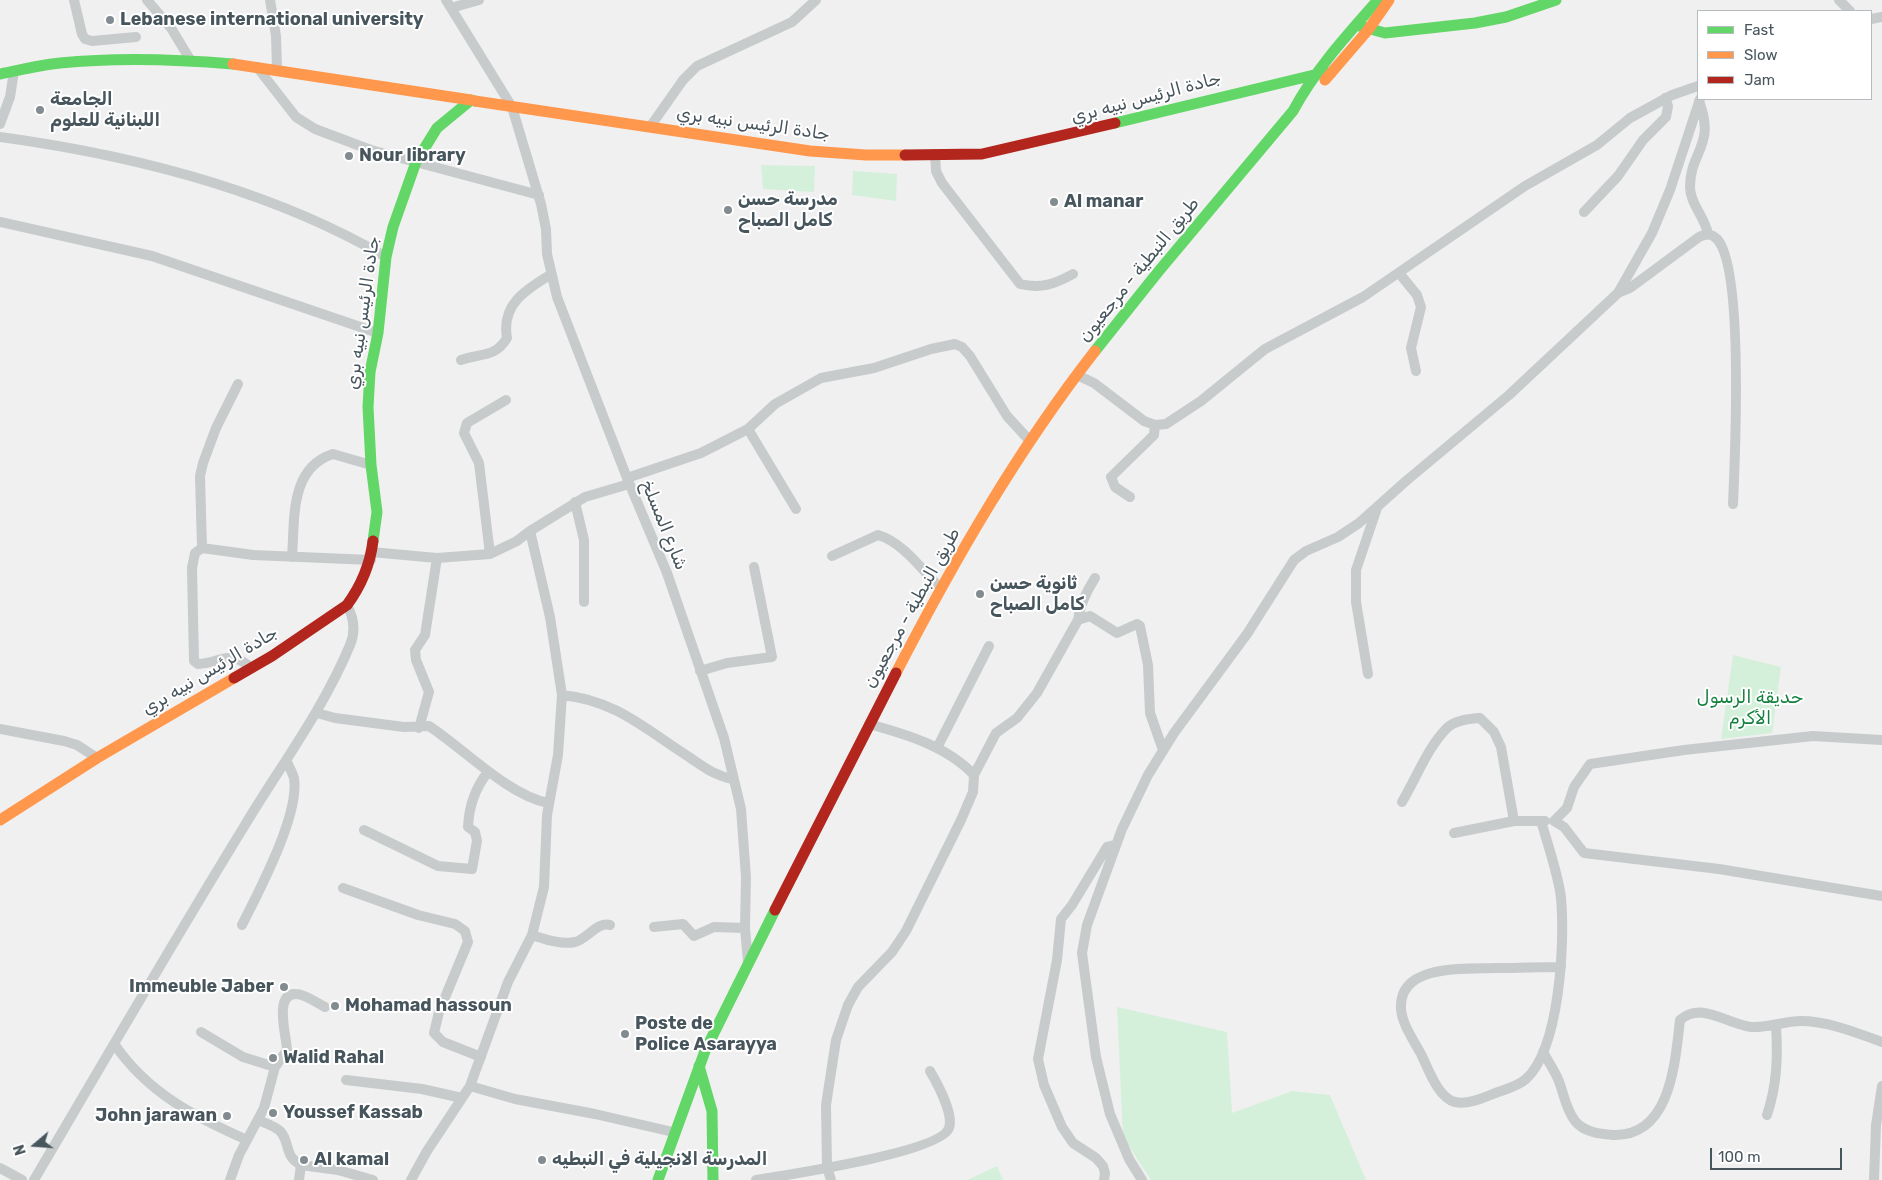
<!DOCTYPE html>
<html>
<head>
<meta charset="utf-8">
<style>
	body { margin:0 }
	#map { position:relative; width:1882px; height:1180px; overflow:hidden; background:#f1f0f0; font-family:Rubik,sans-serif }
	canvas { display:block }
	.legend { position:absolute; left:1697px; top:10px; width:175px; height:90px; box-sizing:border-box; background:#fff; border:1px solid #b5bbbe; margin:0; padding:6px 9px; list-style:none; font-size:15px; color:#47555d }
	.legend li { display:flex; align-items:center; gap:10px; height:25px }
	.legend b { width:25px; border:1px solid #b5bbbe }
	.north { position:absolute; left:10px; top:1120px; width:50px; height:50px; -webkit-text-stroke:4px #fff; paint-order:stroke; rotate:252deg; font-size:14px; font-weight:700; line-height:20px; text-align:center; color:#47555d }
	.north::after { content:''; display:block; margin:auto; width:18px; height:22px; background:#47555d; clip-path:polygon(50% 0,100% 100%,50% 72%,0 100%) }
	.scale { position:absolute; left:1710px; top:1148px; width:132px; height:22px; box-sizing:border-box; border:2px solid #47555d; border-top:0; padding-left:6px; font-size:15px; line-height:18px; white-space:nowrap; color:#47555d; -webkit-text-stroke:4px #fff; paint-order:stroke }
</style>
</head>
<body>
<div id="map">
<canvas width="1882" height="1180"></canvas>
<ul class="legend">
<li><b style="height:6px;background:#63d668"></b>Fast</li>
<li><b style="height:6px;background:#ff974d"></b>Slow</li>
<li><b style="height:6px;background:#b3261e"></b>Jam</li>
</ul>
<div class="north">N</div>
<div class="scale">100 m</div>
</div>
<script>
const g = document.querySelector('canvas').getContext('2d');
g.lineJoin = 'round';
function fill(path, color) { g.fillStyle = color; g.fill(path, 'evenodd'); }
function stroke(path, color, width, dash) { g.strokeStyle = color; g.lineWidth = width; g.lineCap = dash ? 'butt' : 'round'; g.setLineDash(dash || []); g.stroke(path); }
function label(font, color, halo, rows, align = 'center') {
  g.font = font + ' Rubik,Vazirmatn,sans-serif'; g.lineWidth = 4; g.setLineDash([]); g.textBaseline = 'middle'; g.strokeStyle = halo; g.fillStyle = color; for (const [text, x, y, turn = 0] of rows) {
    g.save(); g.translate(x, y); g.rotate((+turn || 0) * Math.PI / 180); g.textAlign = isNaN(turn) ? turn : align; if (halo) g.strokeText(text, 0, 0); g.fillText(text, 0, 0); g.restore();
  }
}
fill(new Path2D(`
	M761 165 815 166 814 192 763 189Z
	M853 171 897 174 896 201 852 195Z
	M1733 655 1781 667 1772 733 1721 739Z
	M1117 1007 1227 1032 1232 1113 1292 1091 1330 1095 1366 1180H1151L1123 1137Z
	M997 1166 1003 1180H967Z`), '#d4f0db');
stroke(new Path2D(`
	M74 0 82 34 85 39 92 41 136 37
	M147 0 171 28 191 61
	M270 0 276 36 277 69
	M446 0 512 107 541 204 546 229 547 254 557 297 627 478 667 573 724 738 741 809 746 877 745 928 748 962
	M1839 0 1850 11
	M451 8 479 0
	M1871 19 1882 17
	M257 67 296 117 315 129 371 150 539 195
	M1699 101C1716 146 1690 151 1690 187 1690 204 1705 217 1708 234
	M0 124 10 97 14 71
	M650 127 683 80 697 66 792 22 816 0
	M0 137C132 155 269 189 386 257
	M935 154 936 171 942 183 1020 284C1041 289 1055 284 1073 274
	M1584 212 1618 176 1643 140 1666 117 1668 106 1665 98
	M0 222 152 256 378 333
	M1399 273 1417 295 1421 307 1411 348 1416 371
	M1618 293 1630 288 1699 237C1706 234 1711 233 1717 239 1744 268 1735 458 1733 504
	M461 360C481 353 495 358 507 338 501 305 525 290 550 275
	M1077 375 1094 383 1144 421 1155 425 1166 424 1201 401 1265 349 1363 297 1525 186 1597 145 1630 118 1672 95 1698 86
	M748 429 775 404 821 378 874 368 931 349 955 344 962 347 970 356 1007 416 1030 441
	M627 478 701 453 748 429 796 509
	M1130 497 1115 487 1111 477 1154 435 1155 425
	M575 502 584 540V602
	M202 548 200 476 203 463 216 428 238 384
	M371 552 437 558 490 554 517 541 530 531
	M490 554 479 463 464 433 467 423 506 400
	M832 556 878 535C903 542 923 571 941 589
	M292 557C295 520 289 468 333 454L371 465
	M1078 620C1080 604 1086 592 1095 578
	M251 668C229 648 222 663 198 664L194 661 192 568 195 553 202 548 253 555 371 560
	M700 671 727 663 772 657 754 567
	M1368 674 1356 602V570L1377 508
	M562 695C615 700 645 729 689 757 704 767 715 776 733 779
	M317 713 335 718 404 727 429 726C464 749 508 795 548 803
	M869 724C905 734 947 746 974 775
	M419 728 429 692 416 660 415 650 425 635 437 558
	M0 729 64 741 77 745 97 758
	M1882 740 1813 736 1684 750 1590 764 1574 787 1567 808 1554 821 1564 827 1584 853 1719 869 1882 896
	M937 748 989 646
	M1402 802C1416 779 1427 748 1447 728 1455 720 1469 719 1480 718L1494 732 1501 747 1514 821H1545
	M1541 821C1547 842 1559 877 1561 898 1565 942 1560 1048 1526 1079 1518 1086 1507 1089 1498 1092 1485 1097 1469 1105 1455 1102 1438 1098 1428 1068 1421 1054 1414 1041 1402 1024 1401 1009 1398 963 1467 969 1497 968 1518 968 1540 967 1561 967
	M364 830 438 866 472 869 477 841 475 832 468 827C469 806 475 788 488 772
	M1454 833 1514 821
	M343 888 418 915 455 924 465 931 468 942 439 1012 434 1033 443 1042 481 1057
	M242 925C259 891 300 814 294 778 292 772 289 766 286 760
	M654 927 683 924 694 936 714 927 745 928
	M532 935C545 939 561 945 575 942 587 939 598 921 610 925
	M201 1032 243 1057 275 1067
	M115 1045C148 1093 195 1117 247 1140
	M1543 1052C1548 1061 1554 1070 1558 1079 1564 1093 1565 1108 1575 1121 1584 1132 1599 1134 1613 1135 1671 1137 1675 1062 1680 1020 1702 1001 1726 1024 1751 1027 1769 1028 1784 1021 1801 1021 1828 1021 1857 1033 1882 1042
	M346 1080 422 1089 462 1098
	M470 1086 508 982 532 935 544 887 547 815 558 755 562 695 550 617 530 531 585 497 629 484
	M1767 1115C1777 1085 1778 1057 1776 1026
	M258 1120C265 1123 275 1126 280 1131 291 1143 283 1155 301 1165L299 1180
	M301 1165 338 1170 373 1180
	M0 1168 22 1180
	M34 1180C104 1061 173 942 245 825 281 765 323 710 350 645 356 631 354 618 347 605
	M230 1180 239 1155 264 1108 275 1067 287 1050C287 1038 273 993 296 994 305 994 317 1003 325 1007
	M411 1180 427 1151 470 1086 515 1099 595 1114 673 1132
	M756 1180C786 1175 941 1152 949 1128 954 1114 937 1083 930 1071
	M831 1180 827 1167 826 1105 836 1040 848 1005 858 987 892 952 906 931 961 820 973 792 974 775 996 733 1017 718 1037 693 1078 620 1090 616 1117 633 1137 624 1140 626 1148 665 1150 713 1163 750
	M1104 1180 1105 1173 1103 1166 1096 1158 1073 1143 1062 1127 1044 1085 1038 1059 1057 960 1061 919 1072 905 1107 847 1116 845
	M1142 1180 1129 1159 1110 1114 1096 1057 1082 953 1087 925 1122 829 1148 775 1174 733 1247 634 1294 560 1306 551 1338 537 1359 523 1406 481 1509 395 1618 293 1652 233 1670 190 1700 99
	M1874 1180 1876 1125 1882 1086`), '#c7cbcc', 10);
stroke(new Path2D(`
	M1356 25 1385 33 1475 23 1506 17 1556 0
	M0 74C20 70 40 65 60 63 118 57 175 59 233 64
	M1115 123 1318 74 1331 73
	M1095 351 1158 272 1293 111C1315 70 1347 35 1378 0
	M373 541 377 512 371 465 368 407 370 372 378 333 386 257 393 227 416 162 437 128 471 100 475 101
	M699 1066 712 1111 713 1180
	M658 1180 705 1051 775 910`), '#63d668', 11);
stroke(new Path2D(`
	M233 64 471 100
	M1325 80 1368 30 1389 0
	M475 101 810 151 866 155H905
	M896 673C954 561 1017 451 1095 351
	M0 820 97 758 234 678`), '#ff974d', 11);
stroke(new Path2D(`
	M905 155 982 154 1115 123
	M234 678 272 656 347 605C361 586 370 565 373 541
	M775 910 896 673`), '#b3261e', 11);
for (const [x, y, r, color] of [
	[110,20,5,"#828b90"],
	[40,110,5,"#828b90"],
	[349,156,5,"#828b90"],
	[1054,202,5,"#828b90"],
	[728,210,5,"#828b90"],
	[980,594,5,"#828b90"],
	[284,987,5,"#828b90"],
	[335,1006,5,"#828b90"],
	[625,1034,5,"#828b90"],
	[273,1058,5,"#828b90"],
	[273,1113,5,"#828b90"],
	[227,1116,5,"#828b90"],
	[304,1160,5,"#828b90"],
	[542,1160,5,"#828b90"]
]) { const dot = new Path2D(); dot.arc(x, y, r, 0, 2 * Math.PI); g.fillStyle = color; g.fill(dot); stroke(dot, '#fff', 2); }
label('bold 18px', '#47555d', '#fff', [
	["Lebanese international university",120,20],
	["الجامعة",50,100],
	["اللبنانية للعلوم",50,121],
	["Nour library",359,156],
	["مدرسة حسن",738,200],
	["كامل الصباح",738,221],
	["Al manar",1064,202],
	["ثانوية حسن",990,584],
	["كامل الصباح",990,605],
	["Immeuble Jaber",274,987,"right"],
	["Mohamad hassoun",345,1006],
	["Poste de",635,1024],
	["Police Asarayya",635,1045],
	["Walid Rahal",283,1058],
	["Youssef Kassab",283,1113],
	["John jarawan",217,1116,"right"],
	["Al kamal",314,1160],
	["المدرسة الانجيلية في النبطيه",552,1160]
], 'left');
label('18px', '#47555d', '#fff', [
	["جادة الرئيس نبيه بري",1146,98,-15],
	["جادة الرئيس نبيه بري",753,124,8],
	["طريق النبطية - مرجعيون",1139,270,-51],
	["جادة الرئيس نبيه بري",363,313,-82],
	["شارع المسلخ",664,525,68],
	["طريق النبطية - مرجعيون",912,608,-61],
	["جادة الرئيس نبيه بري",210,671,-31]
]);
label('18px', '#15813e', '#fff', [
	["حديقة الرسول",1750,698],
	["الأكرم",1750,719]
]);
</script>
</body>
</html>
